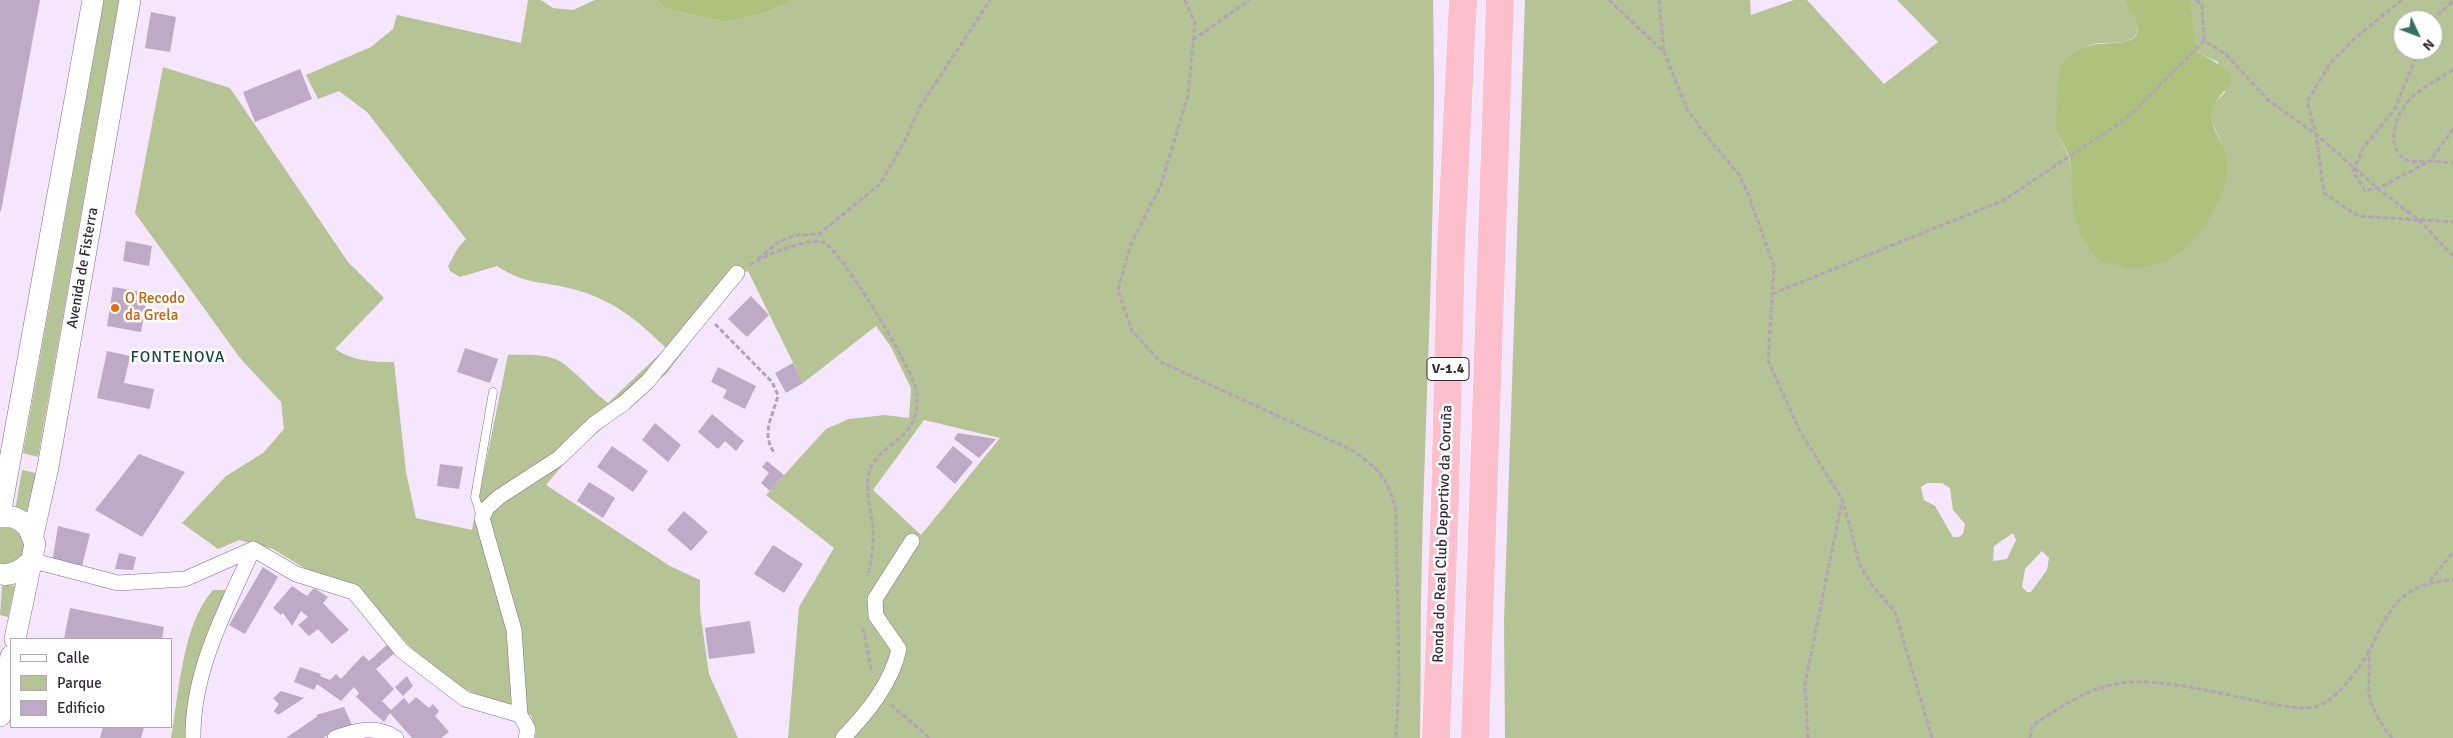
<!DOCTYPE html>
<html>
<head>
<meta charset="utf-8">
<style>
	body { margin:0 }
	#map { position:relative; width:2453px; height:738px; overflow:hidden; background:#f5e5fd; font-family:Signika,sans-serif }
	canvas { display:block }
	.legend { position:absolute; left:10px; top:638px; width:162px; height:90px; box-sizing:border-box; background:#fff; border:1px solid #adabaf; margin:0; padding:6px 9px; list-style:none; font-size:15px; color:#332c38 }
	.legend li { display:flex; align-items:center; gap:10px; height:25px }
	.legend b { width:25px; border:1px solid #adabaf }
	.north { position:absolute; left:2393px; top:10px; width:50px; height:50px; box-sizing:border-box; background:#fff; border:1px solid #adabaf; border-radius:50%; rotate:133deg; font-size:14px; font-weight:700; line-height:20px; text-align:center; color:#332c38 }
	.north::after { content:''; display:block; margin:auto; width:18px; height:22px; background:#327260; clip-path:polygon(50% 0,100% 100%,50% 72%,0 100%) }
</style>
</head>
<body>
<div id="map">
<canvas width="2453" height="738"></canvas>
<ul class="legend">
<li><b style="height:6px;background:#fff"></b>Calle</li>
<li><b style="height:14px;background:#b5c395"></b>Parque</li>
<li><b style="height:14px;background:#bdaac7"></b>Edificio</li>
</ul>
<div class="north">N</div>
</div>
<script>
const g = document.querySelector('canvas').getContext('2d');
g.lineJoin = 'round';
function fill(path, color) { g.fillStyle = color; g.fill(path, 'evenodd'); }
function stroke(path, color, width, dash) { g.strokeStyle = color; g.lineWidth = width; g.lineCap = dash ? 'butt' : 'round'; g.setLineDash(dash || []); g.stroke(path); }
function label(font, color, halo, rows, align = 'center') {
  g.font = font + ' Signika,sans-serif'; g.lineWidth = 5; g.setLineDash([]); g.textBaseline = 'middle'; g.strokeStyle = halo; g.fillStyle = color; for (const [text, x, y, turn = 0] of rows) {
    g.save(); g.translate(x, y); g.rotate((+turn || 0) * Math.PI / 180); g.textAlign = isNaN(turn) ? turn : align; if (halo) g.strokeText(text, 0, 0); g.fillText(text, 0, 0); g.restore();
  }
}
fill(new Path2D(`
	M104 0H119L38 457 23 453Z
	M528 0H541L553 8 573 10 595 0H656L666 9 725 22 766 13 794 0H1433C1437 184 1427 368 1422 552 1420 614 1421 676 1420 738H788L799 607 834 548 766 495 826 429 849 419 885 415 909 418 911 388 891 347 876 326 803 383 748 271 743 273 666 374 571 455 546 485 670 566 700 580V611L709 674 738 738H535L536 731 531 715 509 708 455 685 409 646 362 592 304 568 273 549 239 540 218 549 182 523 226 476 263 453 284 429 281 402 240 358 135 213 163 67 230 88 348 262 384 298 335 349C353 361 372 362 394 362L406 472 416 518 472 530 508 355C525 355 546 353 561 362 576 372 592 391 608 403L666 348C637 320 614 300 573 289 543 281 525 285 497 266L460 277 450 271 448 266 458 248 466 239 367 112 339 91 318 99 306 75 371 47 393 29 397 15 521 43ZM924 420 1000 438 921 535 873 490Z
	M1525 0H1750L1751 15 1794 0H1807L1884 84 1938 42 1897 0H2124C2127 12 2137 17 2138 27 2138 48 2106 41 2094 44 2082 47 2071 59 2061 66L2055 131C2076 160 2072 179 2074 213L2212 214C2224 192 2230 169 2222 144 2218 133 2208 119 2212 107 2214 102 2221 97 2225 92L2218 62 2197 52 2191 5 2188 0H2453V738H1505L1504 621ZM2403 20H2433V50H2403ZM1927 483H1942L1950 488 1953 510 1965 524 1963 534 1959 537H1953L1935 506 1924 500 1921 487ZM2013 533 2016 540 2007 559 1993 561 1994 546ZM2042 551 2049 558 2047 570 2031 592H2027L2022 587 2025 569Z
	M22 470 36 473 29 512 15 511Z
	M8 524 25 535 24 555 14 564 0 565V525Z
	M9 585 15 586 8 617 0 615 2 586Z
	M213 590H227C213 630 184 698 186 738H171C179 693 182 625 213 590Z`), '#b5c395');
fill(new Path2D(`
	M656 0H794L766 13 725 22 666 9Z
	M2124 0H2188L2191 4 2197 52C2265 86 2208 85 2212 120 2214 133 2225 145 2227 158 2233 192 2196 248 2166 261 2158 264 2148 266 2140 268 2128 270 2111 263 2099 261 2088 246 2077 232 2074 213 2068 177 2080 165 2055 131 2056 121 2058 71 2061 66 2066 55 2083 48 2093 45 2105 41 2140 48 2138 27 2136 16 2127 12 2124 0Z`), '#aec27e');
fill(new Path2D(`
	M0 0H40L1 211H0Z
	M151 12 176 17 170 52 145 48Z
	M300 69 312 99 255 122 243 92Z
	M126 241 152 246 149 266 123 261Z
	M113 287 148 293 141 332 107 326Z
	M751 296 769 315 747 337 728 319Z
	M465 348 498 359 490 383 457 372Z
	M107 351 130 356 124 383 154 389 150 409 97 398Z
	M793 363 803 383 786 393 775 373Z
	M718 367 756 386 745 409 723 398 727 390 711 382Z
	M712 414 744 441 736 451 725 441 718 449 698 432Z
	M655 423 681 445 668 462 642 440Z
	M958 433 996 439 979 458 954 439Z
	M612 446 648 471 633 492 597 467Z
	M953 446 973 462 955 484 936 467Z
	M139 454 185 472 142 537 95 510Z
	M767 461 784 475 770 491 761 483 769 473 762 467Z
	M440 464 463 467 459 489 437 486Z
	M589 482 615 498 603 518 577 501Z
	M684 511 708 532 691 551 667 530Z
	M58 526 90 534 81 570 52 563Z
	M773 545 803 564 784 593 754 574Z
	M119 553 136 557 133 570 115 569Z
	M263 567 278 577 245 634 229 625Z
	M292 586 307 596 314 588 328 597 323 603 349 630 332 644 318 629 309 636 298 625 308 617 301 611 292 626 283 613 281 615 273 608Z
	M70 608 164 627 162 639H64Z
	M750 621 755 653 709 659 705 628Z
	M388 644 396 652 376 669 394 689 382 701 391 710 404 698 409 704 416 697 429 708 433 704 439 711 435 716 449 732 441 738H412L390 713 384 722 356 697 359 693 354 687 341 701 317 684 314 690 294 682 300 667 321 674 320 676 330 680 336 674 341 679 363 655 369 661Z
	M407 676 413 686 403 696 395 687Z
	M281 691 304 698 278 715 274 711 279 704 273 698Z
	M344 707 353 727 329 734 323 738H286L318 716 316 715Z
	M103 727H144L141 738H100Z`), '#bdaac7');
const lane = new Path2D(`
	M481 517 475 497 493 392`);
const street = new Path2D(`
	M30 560 118 583 185 579 253 549 296 574 354 592 402 651 465 699 520 715
	M193 738C192 671 226 609 253 549
	M335 738C356 730 376 725 396 738
	M526 738 528 729 520 715 514 630 482 518 487 508 499 497 559 458 594 424 624 403 648 381 737 273
	M843 738C866 714 892 683 899 649L876 616 875 599 912 541`);
const secondary = new Path2D(`
	M0 515 93 0
	M0 517H13L21 521 28 527 35 544 15 639
	M33 535 48 467 130 0
	M0 574C12 576 21 571 30 562
	M0 716 11 656`);
const highway = new Path2D(`
	M1436 738 1445 499 1451 246 1463 0
	M1475 738 1500 0`);
stroke(lane, '#806f8a', 9);
stroke(street, '#806f8a', 16);
stroke(secondary, '#806f8a', 22);
stroke(highway, '#fff', 29);
stroke(new Path2D(`
	M1185 0 1195 24 1188 95 1161 185 1130 246 1118 290 1132 331 1161 362 1354 451C1381 472 1388 477 1396 512L1399 681 1396 738
	M1609 0 1664 52 1687 109 1705 134 1739 175 1748 194 1774 267 1768 361 1800 431 1843 501 1860 566 1872 585 1895 612 1932 738
	M1659 0 1664 51
	M2196 0 2202 5 2204 41
	M2402 0 2354 39 2329 65 2307 102 2316 134 2324 193 2358 216 2453 222
	M2432 20 2453 1
	M1193 40 1249 0
	M2419 50 2394 110 2363 148 2353 171 2365 191 2381 187 2430 161 2453 163
	M2453 70C2440 78 2425 86 2413 96 2397 110 2383 147 2406 160 2412 163 2423 161 2430 161L2453 129
	M758 259 780 241 796 235 819 234 880 184 905 140 920 107 990 0
	M750 265C763 256 810 236 825 243 842 252 916 373 917 394 921 445 874 440 868 478 866 496 873 516 873 534 873 548 871 563 868 576
	M1772 294 2004 200 2127 118 2204 41 2226 54 2268 100 2316 134 2377 188 2420 221 2453 256
	M715 324 772 382 778 395C773 417 760 433 775 454
	M2430 581 2453 552
	M863 628 872 673
	M891 705 930 738
	M1808 738 1805 684 1842 501
	M2030 738 2032 726C2066 703 2099 680 2143 682 2178 683 2213 692 2248 699 2269 703 2293 710 2315 707 2334 703 2359 669 2368 653
	M2392 738C2382 726 2371 709 2369 693 2367 679 2372 667 2368 653 2391 608 2397 585 2453 580`), '#b1a4b8', 3, [5, 2.5]);
stroke(lane, '#fff', 8);
stroke(street, '#fff', 15);
stroke(secondary, '#fff', 21);
stroke(highway, '#febfcc', 28);
for (const [x, y, r, color] of [
	[115,308,5,"#e8710a"]
]) { const dot = new Path2D(); dot.arc(x, y, r, 0, 2 * Math.PI); g.fillStyle = color; g.fill(dot); stroke(dot, '#fff', 2); }
for (const [x, y, w] of [
	[1448,369,42]
]) { const box = new Path2D(); box.roundRect(x - w / 2, y - 11.5, w, 23, 4); g.fillStyle = '#fff'; g.fill(box); stroke(box, '#332c38', 1); }
label('bold 14px', '#332c38', null, [
	["V-1.4",1448,369]
]);
label('15px', '#332c38', '#fff', [
	["Avenida de Fisterra",83,268,-80],
	["Ronda do Real Club Deportivo da Coruña",1443,534,-88]
]);
label('15px', '#c56008', '#fff', [
	["O Recodo",125,299],
	["da Grela",125,316]
], 'left');
g.letterSpacing = '1px';
label('16px', '#164a3c', '#fff', [
	["FONTENOVA",178,358]
]);
g.letterSpacing = '0px';
</script>
</body>
</html>
